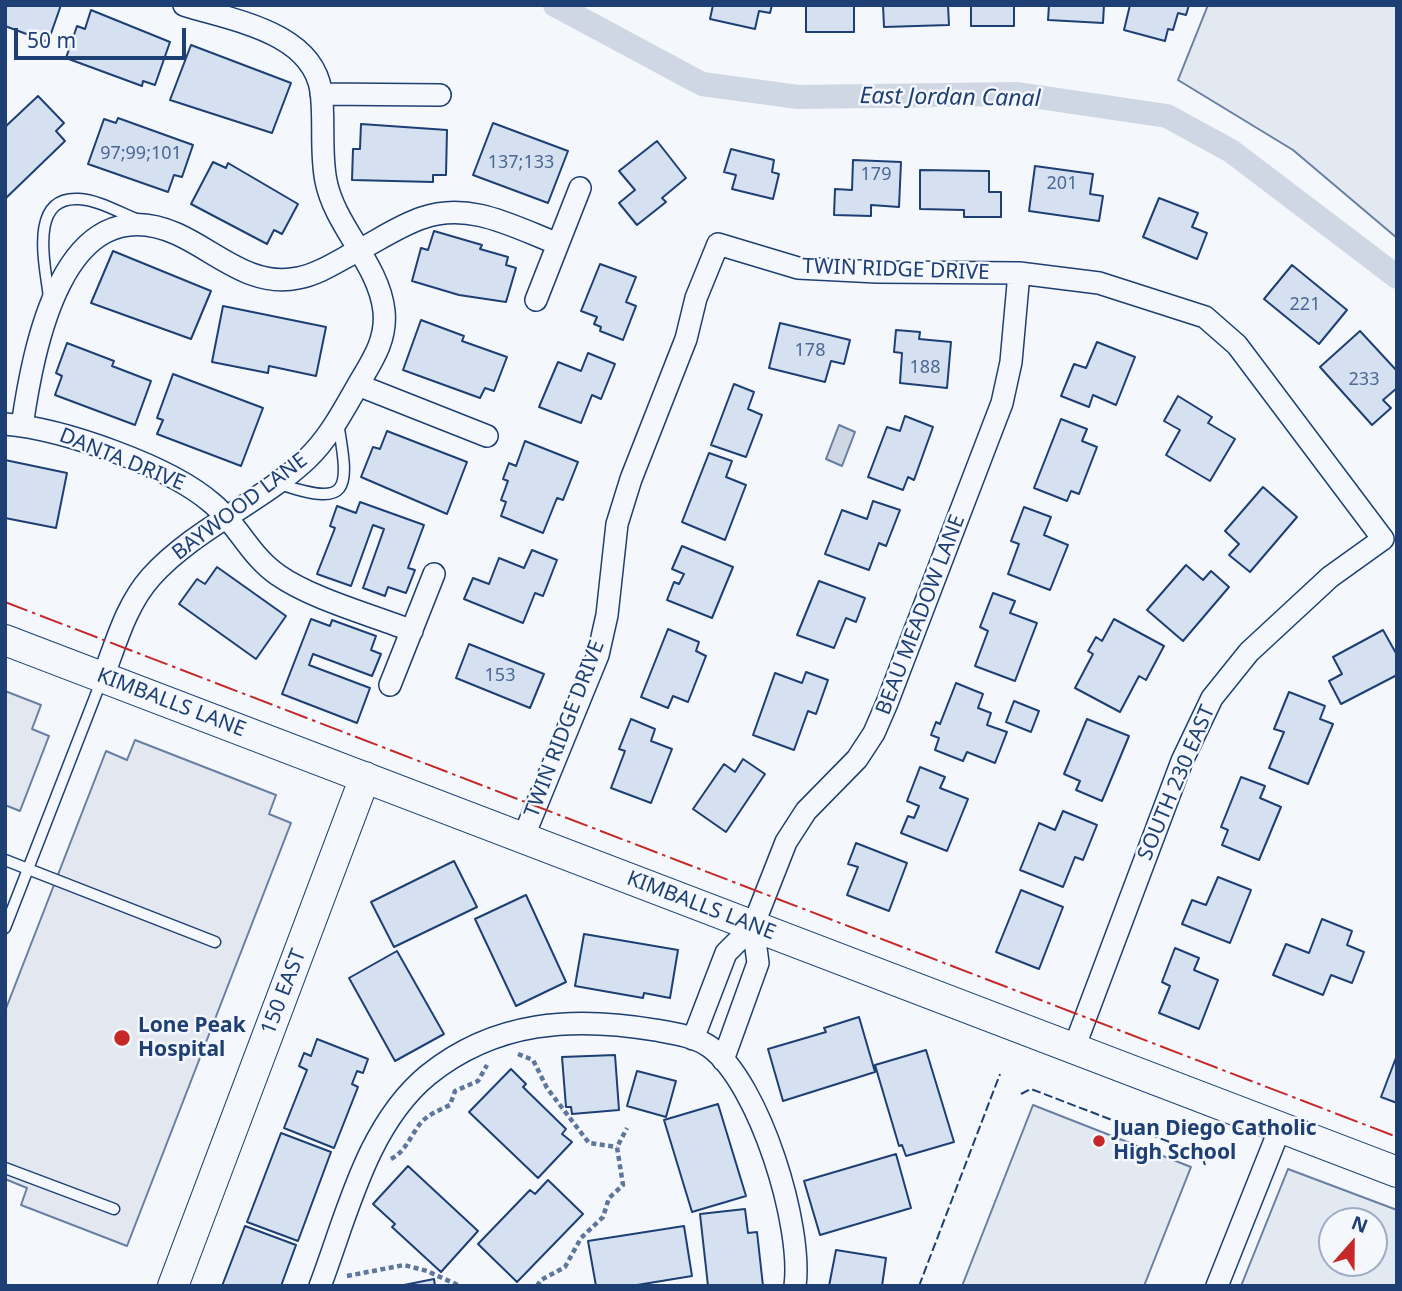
<!DOCTYPE html>
<html>
<head>
<meta charset="utf-8">
<style>
	body { margin:0 }
	#map { position:relative; width:1402px; height:1291px; overflow:hidden; background:#f4f7fb; font-family:"Noto Sans",sans-serif }
	canvas { display:block }
	.frame { position:absolute; inset:0; border:7px solid #1d3f73; pointer-events:none }
	.north { position:absolute; left:1318px; top:1207px; width:70px; height:70px; box-sizing:border-box; background:#f4f7fb; border:2px solid #9eadc5; border-radius:50%; rotate:21deg; font-size:19px; font-weight:700; line-height:28px; text-align:center; color:#1d3f73 }
	.north::after { content:''; display:block; margin:auto; width:24px; height:32px; background:#c62828; clip-path:polygon(50% 0,100% 100%,50% 72%,0 100%) }
	.scale { position:absolute; left:14px; top:28px; width:172px; height:32px; box-sizing:border-box; border:4px solid #1d3f73; border-top:0; padding-left:9px; font-size:21px; line-height:24px; white-space:nowrap; color:#1d3f73; -webkit-text-stroke:5px #f4f7fb; paint-order:stroke }
</style>
</head>
<body>
<div id="map">
<canvas width="1402" height="1291"></canvas>
<div class="frame"></div>
<div class="north">N</div>
<div class="scale">50 m</div>
</div>
<script>
const g = document.querySelector('canvas').getContext('2d');
g.lineJoin = 'round';
function fill(path, color) { g.fillStyle = color; g.fill(path, 'evenodd'); }
function stroke(path, color, width, dash) { g.strokeStyle = color; g.lineWidth = width; g.lineCap = dash ? 'butt' : 'round'; g.setLineDash(dash || []); g.stroke(path); }
function label(font, color, halo, rows, align = 'center') {
  g.font = font + ' "Noto Sans",sans-serif'; g.lineWidth = 5; g.setLineDash([]); g.textBaseline = 'middle'; g.strokeStyle = halo; g.fillStyle = color; for (const [text, x, y, turn = 0] of rows) {
    g.save(); g.translate(x, y); g.rotate((+turn || 0) * Math.PI / 180); g.textAlign = isNaN(turn) ? turn : align; if (halo) g.strokeText(text, 0, 0); g.fillText(text, 0, 0); g.restore();
  }
}
const green = new Path2D(`
	M1208 5H1397V238L1293 150 1178 80Z
	M1033 1105 1191 1167 1144 1286H962Z
	M1288 1169 1397 1210V1286H1241ZM1332 1221H1374V1263H1332Z`);
fill(green, '#e3e9f0');
stroke(green, '#687fa3', 2);
const parking = new Path2D(`
	M5 691 41 705 32 729 49 736 20 811 5 805Z
	M135 740 276 795 269 814 291 823 127 1246 21 1205 27 1188 5 1179V1011L106 751 127 760Z`);
fill(parking, '#e3e8f0');
stroke(parking, '#687fa3', 2);
const water = new Path2D(`
	M839 425 855 432 842 466 826 459Z`);
fill(water, '#cfd7e4');
stroke(water, '#687fa3', 2);
stroke(new Path2D(`
	M555 5 702 84 798 97 1018 94 1167 116 1231 151 1397 277`), '#cfd7e4', 24);
const building = new Path2D(`
	M5 5H61L48 42 5 26Z
	M713 5H772L770 13 759 11 755 29 710 19Z
	M806 5H854V32H806Z
	M883 5H948L949 25 884 27Z
	M971 5H1014V26H971Z
	M1049 5H1104L1103 23 1048 20Z
	M1130 5H1189L1186 15 1178 13 1173 30 1168 29 1165 41 1124 30Z
	M91 10 170 42 155 85 143 81 142 86 66 58 77 26 85 29Z
	M191 45 291 83 272 133 170 100Z
	M38 96 64 123 56 131 65 141 6 198 5 127Z
	M118 118 193 145 182 177 174 175 168 192 88 164 104 119 116 123Z
	M493 123 568 151 548 203 473 175Z
	M361 124 447 130 446 175H433V182L352 180 353 149H360Z
	M657 141 686 178 662 198 666 202 637 225 619 203 635 190 619 171Z
	M731 149 774 160 772 172 779 174 773 199 732 189 736 175 724 172Z
	M853 160 901 162 899 207 871 205V216L834 215 835 189 852 190Z
	M213 162 226 168 228 163 298 204 282 234 274 230 267 244 191 204Z
	M1035 166 1093 174 1090 194 1103 196 1099 221 1029 211Z
	M920 170 989 171V192H1001V217H964V210L920 209Z
	M1159 198 1198 213 1192 227 1207 233 1197 259 1143 237Z
	M434 231 482 245 480 249 508 257 506 265 516 268 506 302 459 295 412 281 421 248 428 250Z
	M113 251 211 291 191 339 91 303Z
	M600 264 636 277 626 302 636 306 623 340 600 331 601 327 594 324 597 317 581 311Z
	M1292 265 1347 310 1319 344 1264 299Z
	M223 306 326 327 316 376 269 366 268 373 212 362Z
	M421 320 464 336 462 341 507 357 494 391 485 388 480 398 403 370Z
	M780 323 850 340 844 364 831 361 825 382 769 368Z
	M896 330 920 332 919 339 951 342 947 388 900 383 902 353 894 352Z
	M1360 331 1397 371V388L1383 400 1391 408 1372 425 1320 367Z
	M1097 342 1135 357 1116 405 1093 395 1089 407 1061 396 1074 364 1086 368Z
	M67 343 114 361 112 366 151 381 135 425 55 395 62 376 56 373Z
	M588 353 615 364 601 399 592 395 581 423 539 407 558 362 581 371Z
	M173 374 263 408 241 466 157 434 163 420 157 418Z
	M734 384 754 392 748 409 762 415 746 457 711 445Z
	M1178 396 1212 417 1208 423 1235 439 1210 481 1166 455 1180 430 1164 421Z
	M905 416 933 427 914 480 908 477 903 490 868 477 887 427 900 431Z
	M1061 419 1087 429 1082 441 1097 447 1079 494 1071 491 1067 501 1034 488Z
	M387 431 467 462 447 514 361 477 373 447 380 449Z
	M525 441 578 462 563 500 557 498 543 533 501 516 506 502 501 500 508 481 503 479 509 463 516 466Z
	M709 453 732 461 726 477 746 485 725 540 682 522Z
	M5 460 67 473 56 528 5 518Z
	M1263 487 1297 517 1250 572 1229 555 1239 544 1225 531Z
	M873 501 900 510 886 546 879 543 869 570 825 554 842 510 867 519Z
	M360 502 424 525 408 568 415 570 406 593 388 587 385 596 363 588 384 529 373 525 351 586 317 574 335 528 330 526 337 506 356 513Z
	M1024 507 1051 517 1044 535 1068 545 1050 590 1008 574 1019 544 1011 541Z
	M682 546 733 567 712 618 667 600 674 582 679 584 684 574 672 569Z
	M532 550 557 560 543 596 535 593 523 623 464 599 473 578 489 584 499 558 524 568Z
	M1186 565 1203 580 1211 571 1229 587 1183 641 1147 610Z
	M217 567 286 616 256 659 179 604 197 579 205 584Z
	M819 581 865 598 856 622 846 618 834 648 797 635Z
	M993 593 1015 601 1010 613 1037 623 1015 681 975 666 988 631 980 627Z
	M311 619 330 626 332 620 376 636 371 650 381 654 372 676 313 654 309 665 370 688 357 723 282 694Z
	M1114 619 1164 646 1146 680 1139 676 1120 712 1075 688 1093 654 1088 651 1096 637 1102 641Z
	M668 629 699 642 696 651 706 656 688 702 673 696 668 708 641 697Z
	M1383 630 1397 655V675L1341 704 1329 681 1342 674 1333 657Z
	M469 644 544 674 530 708 456 678Z
	M806 672 828 680 816 714 808 711 794 750 753 735 775 673 802 683Z
	M956 683 983 694 978 708 991 713 987 725 1007 732 995 763 967 752 963 761 935 750 939 738 931 735 936 722 940 724Z
	M1289 692 1325 706 1320 719 1333 724 1308 784 1269 768 1284 732 1274 729Z
	M1014 701 1039 711 1031 732 1006 722Z
	M631 719 655 729 651 741 672 749 651 803 611 788 625 751 619 749Z
	M1087 719 1129 736 1102 801 1076 790 1080 781 1064 774Z
	M743 759 765 774 726 832 693 809 724 764 735 772Z
	M920 767 945 777 940 788 968 799 947 851 901 833 908 816 914 818 919 806 907 801Z
	M1241 777 1265 786 1260 798 1281 807 1259 860 1222 845 1228 830 1221 827Z
	M1063 811 1097 825 1083 860 1075 857 1063 887 1020 870 1039 823 1055 830Z
	M856 843 907 863 889 911 847 895 858 867 848 864Z
	M454 861 477 907 394 947 371 902Z
	M1218 877 1251 890 1230 943 1182 924 1192 900 1206 905Z
	M1021 890 1063 907 1039 969 996 952Z
	M526 895 566 982 516 1006 475 919Z
	M1322 919 1352 931 1347 945 1364 952 1352 983 1331 975 1323 995 1273 975 1286 944 1309 953Z
	M584 934 678 950 670 998 644 993 643 998 575 986Z
	M1175 948 1199 958 1194 970 1218 980 1199 1029 1159 1013 1170 986 1162 982Z
	M397 951 444 1034 395 1061 349 978Z
	M859 1017 875 1072 783 1101 768 1049 826 1032 824 1028Z
	M317 1039 368 1059 363 1073 357 1071 352 1084 358 1087 334 1148 284 1128 307 1070 299 1066 304 1053 311 1056Z
	M926 1050 954 1142 906 1156 902 1145 899 1146 875 1065Z
	M615 1055 619 1110 572 1114 571 1107H566L562 1057Z
	M1397 1055V1103L1381 1097Z
	M511 1069 526 1084 523 1087 566 1129 562 1134 572 1142 538 1178 469 1112Z
	M637 1071 676 1081 666 1117 627 1106Z
	M718 1104 746 1196 692 1212 664 1120Z
	M281 1133 331 1152 298 1241 247 1222Z
	M896 1154 911 1208 820 1235 804 1181Z
	M408 1166 478 1231 441 1272 392 1227 395 1224 373 1204Z
	M548 1180 583 1214 517 1282 478 1244 530 1190 535 1194Z
	M745 1209 748 1233 757 1232 763 1286H708L700 1214Z
	M245 1226 296 1245 281 1286H222Z
	M684 1226 692 1276 631 1286H596L588 1241Z
	M836 1250 886 1258 882 1286H829Z
	M434 1279 435 1286H399Z`);
fill(building, '#d5e0f0');
stroke(building, '#1d3f73', 2);
const lane = new Path2D(`
	M49 298C46 268 27 196 79 199 99 200 122 214 141 221
	M277 483C350 508 350 492 338 423
	M5 860 215 942
	M5 928 102 679
	M5 1168 114 1209`);
const street = new Path2D(`
	M321 94 440 95
	M536 300 580 188
	M358 385 487 436
	M5 424C63 429 170 466 213 504 238 525 251 557 278 575 312 599 372 615 412 631
	M22 426C33 351 62 183 177 234 217 252 251 288 298 278 320 274 341 259 361 249 380 239 401 225 422 218 470 201 514 227 558 244
	M103 677C116 643 126 605 151 577 194 529 260 503 307 459 329 438 343 411 358 385 372 361 387 340 384 311 379 264 335 227 326 181 320 151 325 120 321 91 312 31 230 20 184 5
	M390 685 434 574
	M523 838 598 655 607 615 617 524 631 479 686 339 696 298 718 244 798 268 877 272 1019 273 1099 283 1205 317 1237 345 1383 539 1330 577 1249 652 1212 698 1182 761 1074 1048
	M693 1039 726 953 753 926 786 842 806 811 857 759 874 733 887 703 1002 403 1011 362 1019 273
	M723 1060 758 963 753 926
	M320 1286C347 1215 367 1125 428 1075 495 1021 573 1016 655 1030 672 1033 695 1036 710 1047 760 1084 803 1226 795 1286
	M1217 1286 1280 1128`);
const secondary = new Path2D(`
	M5 640 1397 1172
	M173 1286 365 777`);
stroke(lane, '#1d3f73', 13);
stroke(street, '#1d3f73', 24);
stroke(secondary, '#1d3f73', 32);
stroke(new Path2D(`
	M518 1054 533 1060 547 1088 589 1143 617 1147
	M391 1159C404 1152 409 1140 417 1128 425 1115 438 1111 450 1105L455 1091 478 1081 487 1065
	M347 1276 404 1265 427 1271 460 1286
	M537 1286 541 1280 565 1267 581 1238 603 1217 609 1198 623 1185 617 1147 627 1128`), '#5e769c', 4.5, [5, 3.5]);
stroke(lane, '#f4f7fb', 10);
stroke(street, '#f4f7fb', 21);
stroke(secondary, '#f4f7fb', 30);
stroke(new Path2D(`
	M1021 1094 1031 1089 1201 1154 1205 1165
	M919 1286 1000 1074`), '#1d3f73', 2, [9, 3.5]);
stroke(new Path2D(`
	M5 602 1397 1137`), '#c62828', 2, [24, 5, 3.5, 5]);
for (const [x, y, r, color] of [
	[122,1038,9,"#c62828"],
	[1099,1141,7,"#c62828"]
]) { const dot = new Path2D(); dot.arc(x, y, r, 0, 2 * Math.PI); g.fillStyle = color; g.fill(dot); stroke(dot, '#f4f7fb', 2.5); }
label('18px', '#4b6792', null, [
	["97;99;101",141,154],
	["137;133",521,163],
	["179",876,175],
	["201",1062,184],
	["221",1305,305],
	["178",810,351],
	["188",925,368],
	["233",1364,380],
	["153",500,676]
]);
label('21px', '#1d3f73', '#f4f7fb', [
	["TWIN RIDGE DRIVE",896,270,2],
	["DANTA DRIVE",122,460,22],
	["BAYWOOD LANE",240,507,-37],
	["BEAU MEADOW LANE",921,615,-69],
	["KIMBALLS LANE",171,703,21],
	["TWIN RIDGE DRIVE",565,729,-69],
	["SOUTH 230 EAST",1177,783,-67],
	["KIMBALLS LANE",701,906,21],
	["150 EAST",284,992,-69]
]);
label('bold 21px', '#1d3f73', '#f4f7fb', [
	["Lone Peak",138,1026],
	["Hospital",138,1050],
	["Juan Diego Catholic",1113,1129],
	["High School",1113,1153]
], 'left');
label('italic 23px', '#1d3f73', '#f4f7fb', [
	["East Jordan Canal",950,98,1]
]);
</script>
</body>
</html>
